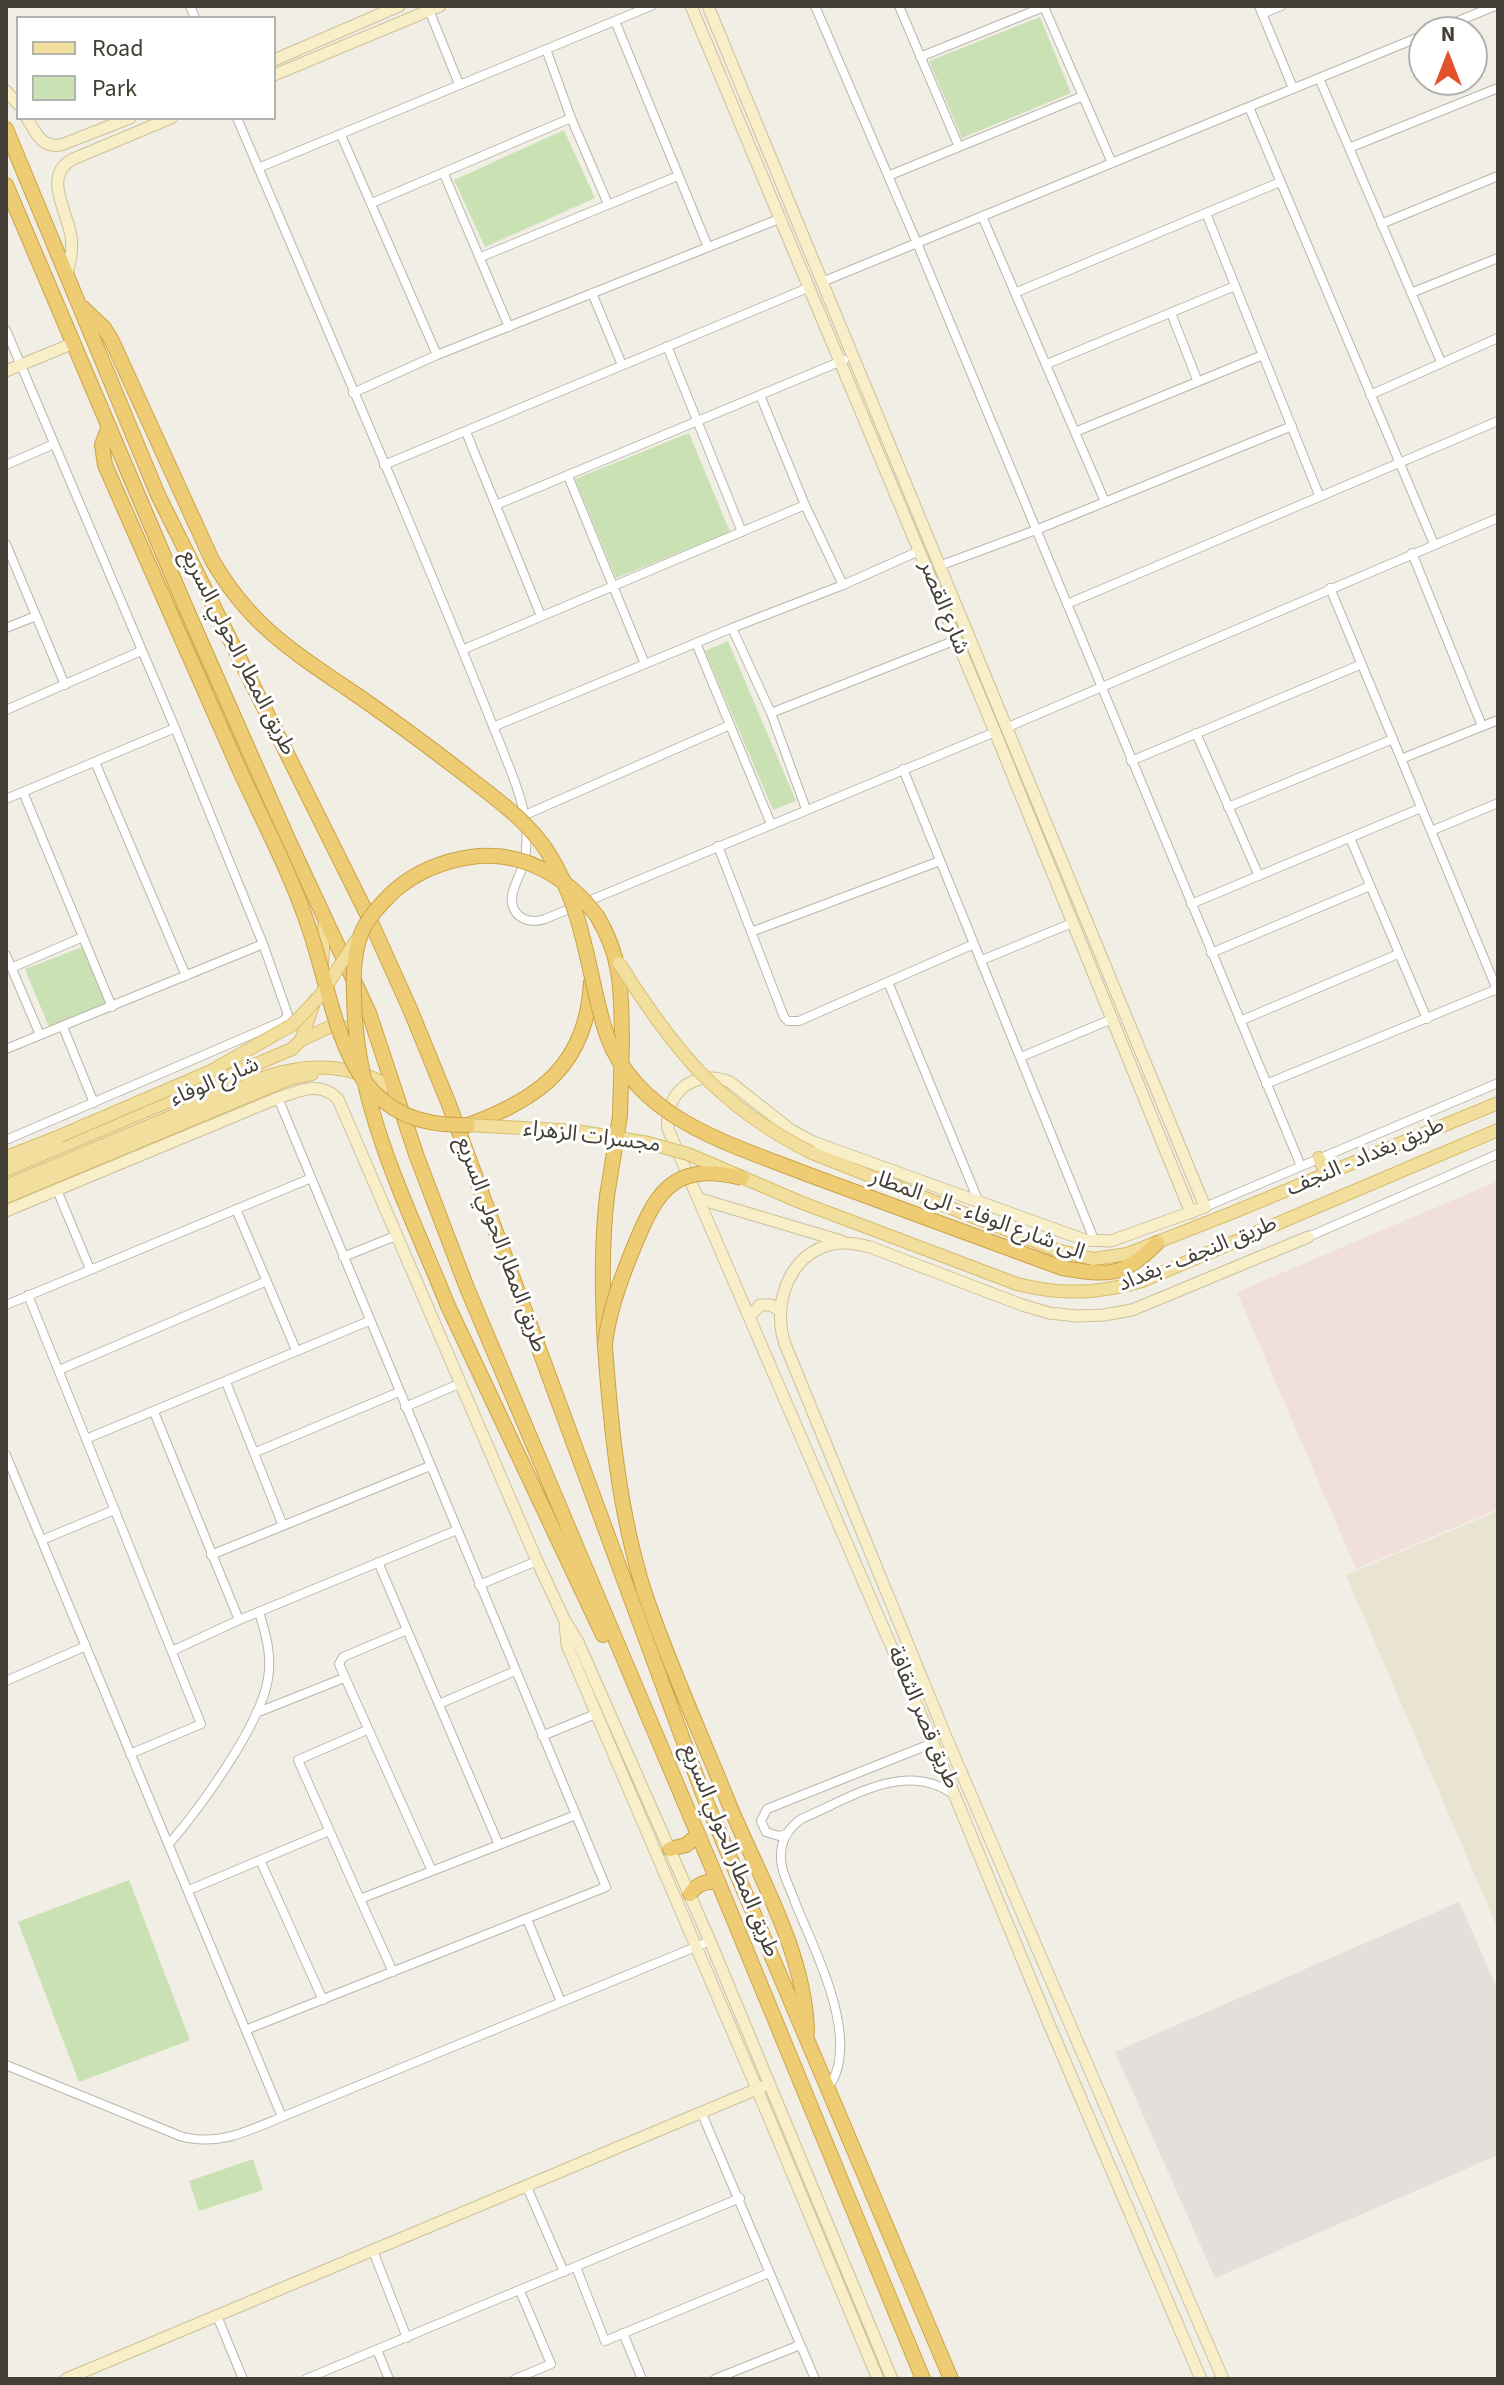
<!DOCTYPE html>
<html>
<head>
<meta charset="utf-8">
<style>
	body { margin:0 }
	#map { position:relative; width:1504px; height:2385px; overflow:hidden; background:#f1eee6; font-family:"Source Sans 3",sans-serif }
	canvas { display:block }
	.frame { position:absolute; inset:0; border:8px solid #433f36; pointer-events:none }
	.legend { position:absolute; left:16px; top:16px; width:260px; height:104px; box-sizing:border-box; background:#fff; border:2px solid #b4b2af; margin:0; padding:10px 14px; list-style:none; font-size:24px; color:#433f36 }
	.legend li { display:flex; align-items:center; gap:16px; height:40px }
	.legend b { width:40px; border:2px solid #b4b2af }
	.north { position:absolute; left:1408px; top:16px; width:80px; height:80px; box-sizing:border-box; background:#fff; border:2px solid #b4b2af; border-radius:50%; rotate:0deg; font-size:22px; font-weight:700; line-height:32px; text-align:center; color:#433f36 }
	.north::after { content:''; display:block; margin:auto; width:28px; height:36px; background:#e2512c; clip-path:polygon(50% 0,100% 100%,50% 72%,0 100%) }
</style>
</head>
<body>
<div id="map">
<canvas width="1504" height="2385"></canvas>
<div class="frame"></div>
<ul class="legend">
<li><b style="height:10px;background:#f3df9d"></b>Road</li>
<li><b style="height:22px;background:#cae1b3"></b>Park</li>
</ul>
<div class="north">N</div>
</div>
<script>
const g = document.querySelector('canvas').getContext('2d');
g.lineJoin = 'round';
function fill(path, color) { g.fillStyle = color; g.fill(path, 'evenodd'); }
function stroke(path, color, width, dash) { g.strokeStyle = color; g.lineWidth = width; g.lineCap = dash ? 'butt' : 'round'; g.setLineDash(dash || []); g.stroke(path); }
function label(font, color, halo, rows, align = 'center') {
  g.font = font + ' "Source Sans 3","Noto Sans Arabic",sans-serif'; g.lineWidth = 6; g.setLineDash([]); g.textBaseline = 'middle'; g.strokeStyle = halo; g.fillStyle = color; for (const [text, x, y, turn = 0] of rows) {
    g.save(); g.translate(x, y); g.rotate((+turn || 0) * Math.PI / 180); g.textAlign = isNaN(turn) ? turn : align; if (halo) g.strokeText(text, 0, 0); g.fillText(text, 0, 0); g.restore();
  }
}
fill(new Path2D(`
	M1459 1902 1498 1990V2155L1215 2278 1115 2052Z`), '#e3e0db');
fill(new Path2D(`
	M1498 1511V1929L1346 1575Z`), '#e9e3d1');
fill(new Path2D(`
	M1498 1181V1509L1356 1569 1237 1292Z`), '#f1dfdb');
fill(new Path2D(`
	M1040 17 1071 93 962 138 929 61Z
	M564 130 595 198 485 247 454 180Z
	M689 433 730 532 616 578 575 479Z
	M728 641 796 801 773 810 705 651Z
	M85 946 108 1004 49 1027 25 969Z
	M129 1880 190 2040 79 2082 18 1922Z
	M253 2159 263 2190 199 2211 189 2181Z`), '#cae1b3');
const street = new Path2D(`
	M190 6 195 18
	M815 6 917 243 1301 1166
	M899 6 959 147
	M1259 6 1293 88
	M1044 7 1112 163
	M429 10 459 84
	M1262 14 1281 6
	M615 21 708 247
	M1431 32 1495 6
	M546 49 571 118 608 204
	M920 57 1046 6
	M1319 78 1441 362
	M1249 107 1434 544
	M237 118C330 336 425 553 512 774 523 803 531 831 524 862 521 875 510 890 512 903 515 919 530 924 545 919L995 732
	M341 135 437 355
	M1349 148 1498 88
	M258 168 651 6
	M444 174 509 327
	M888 176 1083 96
	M372 203 571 118
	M1206 213 1319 495
	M982 216 1105 502
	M1381 224 1498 176
	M481 257 678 176
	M822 282 1424 35
	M1017 292 1280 182
	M592 293 622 365
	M1411 293 1498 258
	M1171 313 1198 382
	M6 330 175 728 263 944 288 1015 283 1021 6 1140
	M667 346 742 532
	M1047 364 1235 286
	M353 393 437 355 779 219
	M760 395 805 505 843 585
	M1370 395 1498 338
	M466 432 541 616
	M1075 432 1263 355
	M6 465 54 444
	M384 465 810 287
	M568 476 645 664
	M496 505 844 360
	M6 544 65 685
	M1412 553 1482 726
	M939 566 1036 530 1292 426
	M1330 588 1498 992
	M1067 604 1498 421
	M6 628 36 616
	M732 628 771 713 806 809
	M696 643 771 824
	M462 650 805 505
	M6 710 141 651
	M771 713 956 640
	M493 727 732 628 843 585 919 551
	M1008 727 1498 518
	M1196 733 1259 876
	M1401 759 1498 720
	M1131 761 1362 664
	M95 762 186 976
	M903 769 1095 1242
	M23 792 112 1007
	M6 799 175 728
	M1228 807 1393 739
	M525 815 730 725
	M1431 831 1498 803
	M1350 838 1427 1019
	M718 846 784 1017 788 1021H799L974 944
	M1191 904 1421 808
	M751 932 940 861
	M1211 953 1370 886
	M6 955 40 1035
	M982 960 1072 923
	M11 968 83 937
	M888 982 978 1200
	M1240 1021 1398 954
	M63 1027 94 1103
	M6 1049 263 944
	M1021 1057 1112 1019
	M1266 1084 1497 989
	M57 1190 90 1269
	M1205 1207 1498 1083
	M236 1209 296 1350
	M1308 1237 1498 1154
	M343 1257 398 1235
	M28 1295 201 1724 130 1754
	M6 1305 309 1179
	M59 1370 267 1281
	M226 1382 283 1526
	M405 1407 461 1383
	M154 1412 239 1620
	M86 1439 369 1321
	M256 1452 399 1392
	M6 1455 282 2117
	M42 1540 114 1510
	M211 1555 430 1466
	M378 1562 499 1845
	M479 1585 537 1561
	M407 1630 343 1657 339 1664 432 1871
	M172 1651 239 1620 457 1530
	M6 1681 86 1646
	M439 1704 515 1671
	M256 1713 344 1678
	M542 1736 598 1713
	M787 1834 779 1836 766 1832 761 1821 767 1809 933 1743
	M169 1844C200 1808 260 1726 268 1679 272 1655 266 1635 259 1612
	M260 1860 323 2000
	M189 1890 329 1831
	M360 1899 298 1760 367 1730
	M527 1919 561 2002
	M393 1972 360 1899 576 1815
	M248 2029 606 1887 278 1098
	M6 2065 180 2136C217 2147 248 2131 282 2117L710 1941
	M828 2088C863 2041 814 1950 795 1902 790 1887 780 1871 781 1855 781 1839 789 1828 801 1819 849 1799 905 1759 954 1795
	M702 2114 815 2379
	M527 2187 564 2272
	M373 2251 407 2338
	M576 2267 605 2341 769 2273
	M217 2316 243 2379
	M623 2333 642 2379
	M377 2350 389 2379
	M306 2379 740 2198
	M515 2379 551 2364 520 2291
	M715 2379 800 2345`);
const secondary = new Path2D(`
	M691 6 995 732 1191 1213
	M708 6 1205 1207 1111 1241 1085 1240 813 1142 791 1130 730 1082C695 1068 664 1092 668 1129L933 1743 1049 2024 1201 2379
	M274 60 399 6
	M274 75 440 6
	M6 91 18 104
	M27 118C36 133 41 148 61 145L130 118
	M67 275C70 262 73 249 71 236 67 211 42 175 73 159L171 118
	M6 371 74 343
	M700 1199 841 1241
	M6 1211 278 1098C299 1091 320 1080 338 1099L537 1561 565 1621 578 1642 710 1941 892 2379
	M750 1316 760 1305H771L779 1310
	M565 1622 567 1645 757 2089 878 2379
	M66 2379 762 2087
	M1223 2379 946 1737 785 1344C770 1301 793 1243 845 1243 853 1243 862 1245 870 1247L1022 1305 1049 1313 1077 1316 1104 1315 1132 1310 1308 1237`);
const primary = new Path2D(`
	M322 967 325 917
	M301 1040 334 1025C346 1026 354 1033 355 1046
	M812 1153 1057 1250 1093 1259 1127 1254 1234 1212 1498 1103
	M6 1157 60 1136
	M1319 1158 1326 1174
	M6 1170 292 1049 301 1040 315 1000
	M6 1186 265 1077C311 1062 352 1064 395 1089
	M6 1197 289 1079 312 1074
	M800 1202 1017 1284C1060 1295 1099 1294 1142 1281L1498 1130`);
const highway = new Path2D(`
	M6 129 158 495 369 918 410 1009 448 1102 703 1794 951 2379
	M6 185 189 615 287 837 369 1013 417 1157 467 1288 719 1884 923 2379
	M83 308 104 328 112 341 212 560C248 622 286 647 345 687
	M109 426 102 445 105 465 240 771
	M597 916C623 959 621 992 622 1042
	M468 1125C540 1099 587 1064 591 982
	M804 1173 1062 1268C1109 1276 1123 1277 1157 1243
	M607 1196C601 1247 602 1295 605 1346 611 1429 619 1511 644 1591 668 1663 701 1734 729 1804 759 1877 805 1952 807 2032
	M448 1306 603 1635
	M670 1849 686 1845 698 1835
	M690 1894C697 1884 707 1879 719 1884`);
stroke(street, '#bbb6aa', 10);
stroke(secondary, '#ccc29a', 13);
stroke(primary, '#d6bd6f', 14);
stroke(highway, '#cca245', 16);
stroke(street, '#fff', 8);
stroke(secondary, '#f8efc9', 11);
stroke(primary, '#f3df9d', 12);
stroke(highway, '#eecc74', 14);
const primaryBridge = new Path2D(`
	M619 963C673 1049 719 1107 812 1153
	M468 1125 576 1131 648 1143 688 1154 800 1202
	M60 1136 209 1072 292 1025 319 997 358 938`);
const highwayBridge = new Path2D(`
	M345 687C385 714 424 743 463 773 493 797 525 818 547 851 583 907 586 962 603 1023 628 1116 725 1142 804 1173
	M240 771C263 821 289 870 307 922 340 1015 339 1129 468 1125
	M607 1196 620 1116 622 1042
	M448 1306C408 1206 354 1104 354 994 353 974 354 953 361 934 367 918 382 903 394 891 416 872 443 861 471 857 522 850 567 876 597 916
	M605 1344C609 1312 619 1284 631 1254 655 1195 670 1160 742 1178`);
stroke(primaryBridge, '#d6bd6f', 14, []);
stroke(highwayBridge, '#cca245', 16, []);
stroke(primaryBridge, '#f3df9d', 12);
stroke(highwayBridge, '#eecc74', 14);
label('22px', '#433f36', '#fff', [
	["شارع القصر",943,608,68],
	["طريق المطار الحولي السريع",237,653,63],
	["شارع الوفاء",215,1083,-23],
	["مجسرات الزهراء",592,1138,7],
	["طريق بغداد - النجف",1366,1158,-23],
	["الى شارع الوفاء - الى المطار",977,1216,20],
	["طريق المطار الحولي السريع",500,1245,70],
	["طريق النجف - بغداد",1198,1255,-22],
	["طريق قصر الثقافة",922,1718,67],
	["طريق المطار الحولي السريع",729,1851,68]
]);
</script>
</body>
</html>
